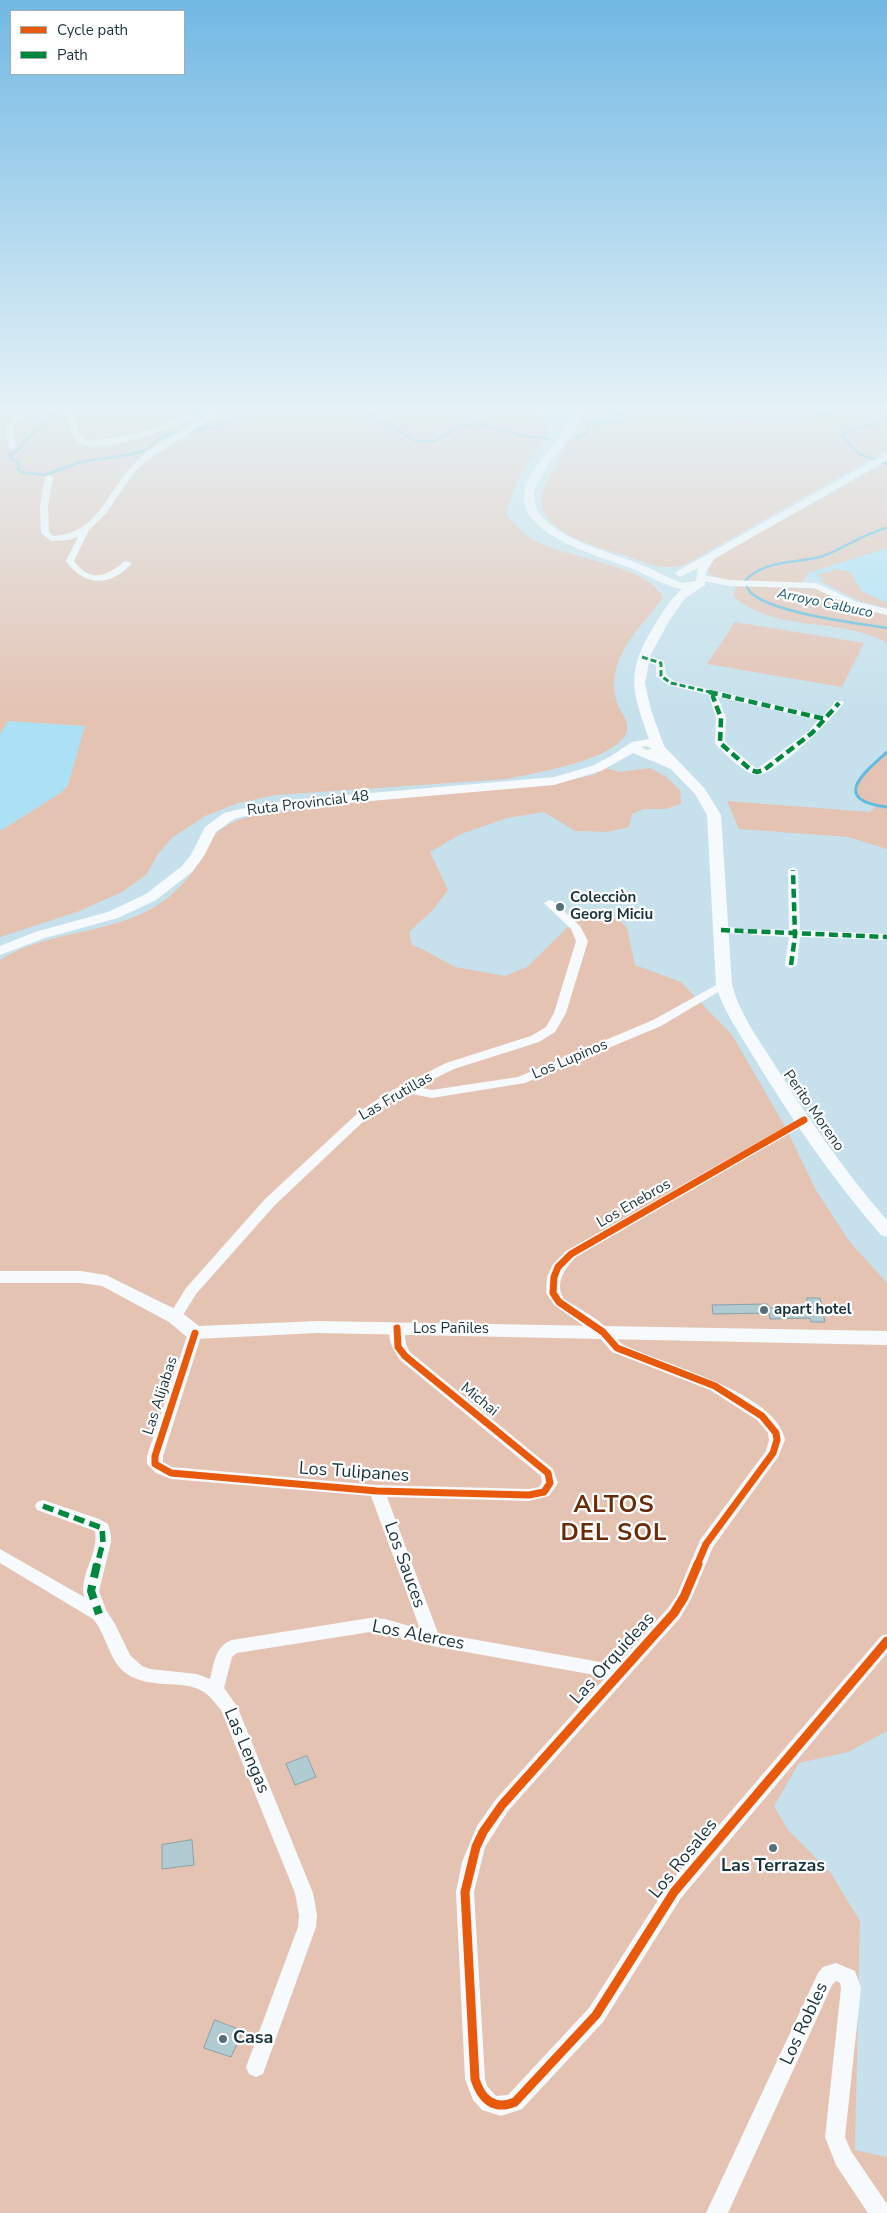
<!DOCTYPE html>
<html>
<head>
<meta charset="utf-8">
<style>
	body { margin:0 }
	#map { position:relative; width:887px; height:2213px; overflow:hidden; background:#c6e1ec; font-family:"Nunito Sans",sans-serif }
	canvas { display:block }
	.legend { position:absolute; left:10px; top:10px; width:175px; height:65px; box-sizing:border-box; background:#fff; border:1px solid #a3adb1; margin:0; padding:6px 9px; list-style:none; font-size:15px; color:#19333c }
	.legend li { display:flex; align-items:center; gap:10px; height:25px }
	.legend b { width:25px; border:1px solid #a3adb1 }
</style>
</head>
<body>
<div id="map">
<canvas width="887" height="2213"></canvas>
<ul class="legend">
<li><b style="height:6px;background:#e8590c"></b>Cycle path</li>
<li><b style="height:6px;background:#00873e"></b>Path</li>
</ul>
</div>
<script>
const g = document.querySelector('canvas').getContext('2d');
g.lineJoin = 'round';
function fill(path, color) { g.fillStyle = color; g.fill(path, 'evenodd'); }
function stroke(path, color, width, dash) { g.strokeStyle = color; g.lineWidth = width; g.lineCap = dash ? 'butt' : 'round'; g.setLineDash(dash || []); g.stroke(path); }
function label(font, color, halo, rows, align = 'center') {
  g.font = font + ' "Nunito Sans",sans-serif'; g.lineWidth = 4.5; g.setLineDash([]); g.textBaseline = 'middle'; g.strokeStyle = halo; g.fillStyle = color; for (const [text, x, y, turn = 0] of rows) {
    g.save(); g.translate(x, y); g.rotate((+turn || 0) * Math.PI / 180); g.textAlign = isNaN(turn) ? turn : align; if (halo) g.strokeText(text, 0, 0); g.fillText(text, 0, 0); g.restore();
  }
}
fill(new Path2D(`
	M887 548V608L859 601 815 578 805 576 810 572Z
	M8 721 85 726 68 785 59 794 0 831V734Z`), '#ace0f5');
fill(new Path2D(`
	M0 405H519L542 417 550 429C543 446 533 454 524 469 515 483 511 499 506 514 516 526 527 538 542 544 571 558 651 567 663 598 644 623 616 648 614 683 614 688 615 697 617 702 619 711 629 719 627 730 620 760 533 773 507 779L276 795 238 803 205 816 173 837 158 854 146 875 122 892 77 912 0 937V831L59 794 68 785 85 726 8 721 0 734Z
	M584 405H887V450L686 564C662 573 643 561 620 554 595 546 543 533 541 501 541 484 574 432 584 416Z
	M887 462V548L808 573 803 582 798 583 726 580 709 574C706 566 713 559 720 555Z
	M837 569 850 572 862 591 887 603V608L859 601 820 581 824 579 817 575Z
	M736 586 818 589 850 606 887 615V643C840 616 776 634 733 596Z
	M735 622 864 643 842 687 707 664Z
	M887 752V849L848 837 739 829 727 801 870 812 876 806 866 803 858 798 856 786 864 773Z
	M601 767 620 772 650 768 666 777 680 790 681 804 665 809H644L632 814 629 827 607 832 575 831 544 812 507 818 461 834 430 852 448 890 433 910 409 932 412 945 424 950 455 967 505 976 527 967 578 917 617 918 627 928 635 965 681 982 732 1035 786 1128 816 1190 849 1241 887 1283V1731L848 1752 799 1763 774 1806 788 1830 830 1872 860 1921 855 2150 887 2157V2213H0V960C48 930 110 935 158 905 173 895 188 880 198 864 202 859 203 852 206 847 216 830 229 822 248 817L438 790 566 781 596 774Z`), '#e4c3b3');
stroke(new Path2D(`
	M364 405 368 413 374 418 393 427 415 441H435L461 426 478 423 519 435 549 439
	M671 405 690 411V416L703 419 745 417 791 420 858 409 878 411
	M61 406 24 442 20 449 10 455 11 458 19 462 18 469 21 472 45 475 80 462 133 454 145 450 162 437 181 431
	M878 411V421C867 430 851 424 842 436L859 454 887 464
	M878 411 887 408
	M192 431C222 427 230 422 255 405
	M576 438 585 435 589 424 624 421V416L611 410 614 405
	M887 528C864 533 845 548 823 556 797 564 763 559 744 582 746 585 748 589 750 592 771 613 856 623 887 628`), '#5fbddd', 2.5);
stroke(new Path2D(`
	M887 752C861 775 832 800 887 807`), '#5fbddd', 3);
const building = new Path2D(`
	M807 1298H820L825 1322H811L810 1318 770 1319 769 1313 713 1314 712 1305 767 1304 770 1308 808 1307Z
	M307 1756 316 1777 295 1785 286 1764Z
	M192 1840 194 1865 162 1869V1845Z
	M215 2020 243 2031 231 2057 204 2048Z`);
fill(building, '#b1cbd2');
stroke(building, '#88a2a8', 1);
fill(new Path2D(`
	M42 405H52L19 418 13 428 16 447 9 449 5 428 13 415Z
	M62 405H70L80 435 87 441 132 435 208 408 214 409 219 405H227L207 422 146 461 135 471 107 512 89 530 74 561C91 583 106 577 125 561L132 563C111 587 84 587 66 561L78 537 68 540 51 541 41 533 40 506 45 477 49 475 53 477 48 506 49 532 53 536C101 534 109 484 141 457 161 439 187 429 209 413 187 422 99 457 80 443 68 434 69 417 62 405Z
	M701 575 730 580 816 583 857 602 887 609V615L851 606 814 588 730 586 698 580 697 578Z
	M642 654 664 661 666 675 674 681 823 716 836 701H842L844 703C831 720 779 773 758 775 747 776 722 752 715 743L716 718 709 695 668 685 656 676V665L639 659V655ZM718 697 818 720 809 731 757 769 725 742 726 718Z
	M793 867 798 870 800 930 887 934V940L800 937 797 965 791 968 787 967 785 965 789 937 753 935 747 932 753 929 789 930 788 870Z
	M549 900 553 901 580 926 588 941 566 1013 555 1032 539 1042 454 1069 417 1087 432 1090 518 1077 653 1020 720 983H728L730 985 661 1026 525 1083 432 1098 407 1093 397 1098 368 1117 275 1205 196 1294 180 1320H170L168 1317 186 1288 265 1199 360 1111 389 1092 446 1063 531 1036 546 1027 554 1013 576 941 571 929 544 903Z
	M721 927 741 928 747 931 741 934 717 932 715 930Z
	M804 1116 810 1120 808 1123 576 1257C565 1268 554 1283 564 1299 578 1308 596 1317 608 1329 614 1334 618 1342 624 1345 662 1364 778 1393 785 1440L778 1457 713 1547 692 1597 680 1618 508 1811 485 1847 474 1892 485 2079 487 2086 496 2096 508 2095 589 2008 667 1886 881 1636 887 1634V1653L681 1898 603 2022 522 2109 501 2116 482 2110 473 2100 465 2079 456 1892 462 1862 477 1826 496 1799 606 1677 432 1646 385 1633 370 1632 237 1653 232 1657 224 1688 237 1706 313 1893 317 1915 316 1927 263 2074 256 2077 249 2074 246 2067 298 1927 299 1915 295 1893 221 1710C215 1703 210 1695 202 1691 182 1679 151 1690 127 1674 109 1662 107 1635 93 1619L0 1563V1549L84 1597C79 1574 99 1554 95 1531L37 1510 35 1506 37 1502 43 1500 99 1519 108 1524 111 1535V1542L99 1591 106 1610 115 1624 130 1655 142 1666 150 1669 197 1674 210 1679C214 1664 215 1646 232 1640L370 1618 385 1619 420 1629 371 1496 171 1479 156 1473 147 1464V1456L188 1333 190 1329H200L202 1333 163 1456V1462L172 1467 377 1485 529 1489 539 1487 542 1482 541 1476 400 1360C393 1350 385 1336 392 1324H402C407 1334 403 1343 410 1352L553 1469 558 1483 549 1496 529 1501 387 1497 438 1633 617 1665 668 1608 677 1595 700 1540 766 1451 769 1440 768 1433 757 1420 710 1390 612 1352 598 1336 554 1305 546 1293 547 1277 553 1264 566 1251Z
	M836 1963 855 1971 861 1988 845 2137 851 2151 887 2204V2213H868L836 2165 825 2137 841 1988 840 1983 836 1981 832 1985 728 2213H706L818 1973 823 1967Z`), '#f6fafc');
fill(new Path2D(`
	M569 405H579L580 417 578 425C566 445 536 473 534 496 532 533 610 552 637 563 652 569 666 577 682 583L696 581 698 568 680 577 675 574 676 572 887 453V460L714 559 706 572 705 585 685 598 669 621 650 656 645 683 651 710 664 746 705 789 721 815 732 985C739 1011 754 1033 769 1056 804 1112 843 1170 887 1220V1237L881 1235C833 1180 791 1118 753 1056 739 1032 723 1011 716 985L707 815 695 794 671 769 633 753 601 771 554 785 325 805 262 812 234 819 216 832 204 856 192 872 156 900 118 918 45 938 0 955V946L35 932 108 912 146 894 182 866 191 855 205 827 224 813 262 804 325 797 554 777 592 766 611 756 632 742 649 739C632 690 625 673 654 626 662 613 670 600 682 589 665 586 649 576 633 569 603 557 522 537 524 496 525 473 556 445 568 425L570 417ZM646 746 652 749 647 750 641 747Z
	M0 1271H81L106 1275 181 1312 199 1326 318 1321 887 1331V1345L318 1333 195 1339 188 1338 169 1322 102 1286 81 1283H0Z`), '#f6fafc');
stroke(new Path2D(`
	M642 657 661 663V676L671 683 714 693`), '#00873e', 3, [6, 3]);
stroke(new Path2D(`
	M709 692 825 719
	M714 693 713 697 721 718 720 743 751 770 757 772 764 770 812 733 839 703
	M721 930 887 937
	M791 965 795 936 793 870`), '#00873e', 4.5, [9, 4.5]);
stroke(new Path2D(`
	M43 1506 102 1528 103 1542 97 1565`), '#00873e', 5.5, [11, 5.5]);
stroke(new Path2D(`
	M97 1564 91 1591 99 1614`), '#00873e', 8, [14, 8]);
stroke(new Path2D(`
	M195 1333 155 1456V1464L171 1473 377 1491 529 1495 544 1492 550 1483 548 1473 405 1356 398 1347 397 1328
	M697 1565 706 1544 773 1453 777 1440 776 1433 762 1416 715 1386 617 1348 603 1332 559 1302 553 1293 554 1277 558 1267 571 1254 804 1120`), '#e8590c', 7);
stroke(new Path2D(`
	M698 1564 684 1597 674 1613 502 1805 483 1832 476 1847 465 1892 475 2079C481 2099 494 2111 515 2102L596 2015 674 1892 887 1641`), '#e8590c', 9);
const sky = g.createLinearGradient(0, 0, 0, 715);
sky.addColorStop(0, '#71b8e4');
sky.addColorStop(0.57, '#e5f2f6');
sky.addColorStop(1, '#e5f2f600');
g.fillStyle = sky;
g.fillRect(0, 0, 887, 715);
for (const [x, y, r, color] of [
	[560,907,5,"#56707a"],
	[764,1310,5,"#56707a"],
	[773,1848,5,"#56707a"],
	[223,2039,5,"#56707a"]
]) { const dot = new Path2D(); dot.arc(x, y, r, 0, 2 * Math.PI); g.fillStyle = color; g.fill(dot); stroke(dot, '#fff', 2); }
label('italic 14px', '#16566c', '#fff', [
	["Arroyo Calbuco",825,604,12]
]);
label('15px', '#19333c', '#fff', [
	["Ruta Provincial 48",308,804,-7],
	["Los Lupinos",570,1060,-23],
	["Las Frutillas",396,1097,-30],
	["Perito Moreno",813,1111,55],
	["Los Enebros",634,1204,-30],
	["Los Pañiles",451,1329],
	["Las Alijabas",161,1396,-72],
	["Michai",479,1400,39]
]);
label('bold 15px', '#19333c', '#fff', [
	["Colecciòn",570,898],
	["Georg Miciu",570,915],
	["apart hotel",774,1310]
], 'left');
label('18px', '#19333c', '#fff', [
	["Los Tulipanes",354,1473,4],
	["Los Sauces",404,1565,70],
	["Los Alerces",418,1636,11],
	["Las Orquideas",613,1659,-48],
	["Las Lengas",246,1751,67],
	["Los Rosales",684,1859,-51],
	["Los Robles",805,2024,-65]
]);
label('bold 18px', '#19333c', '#fff', [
	["Las Terrazas",773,1867],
	["Casa",233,2039,"left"]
]);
g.letterSpacing = '1px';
label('bold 24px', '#6a2c08', '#fff', [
	["ALTOS",614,1506],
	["DEL SOL",614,1534]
]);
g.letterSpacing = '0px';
</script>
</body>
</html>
